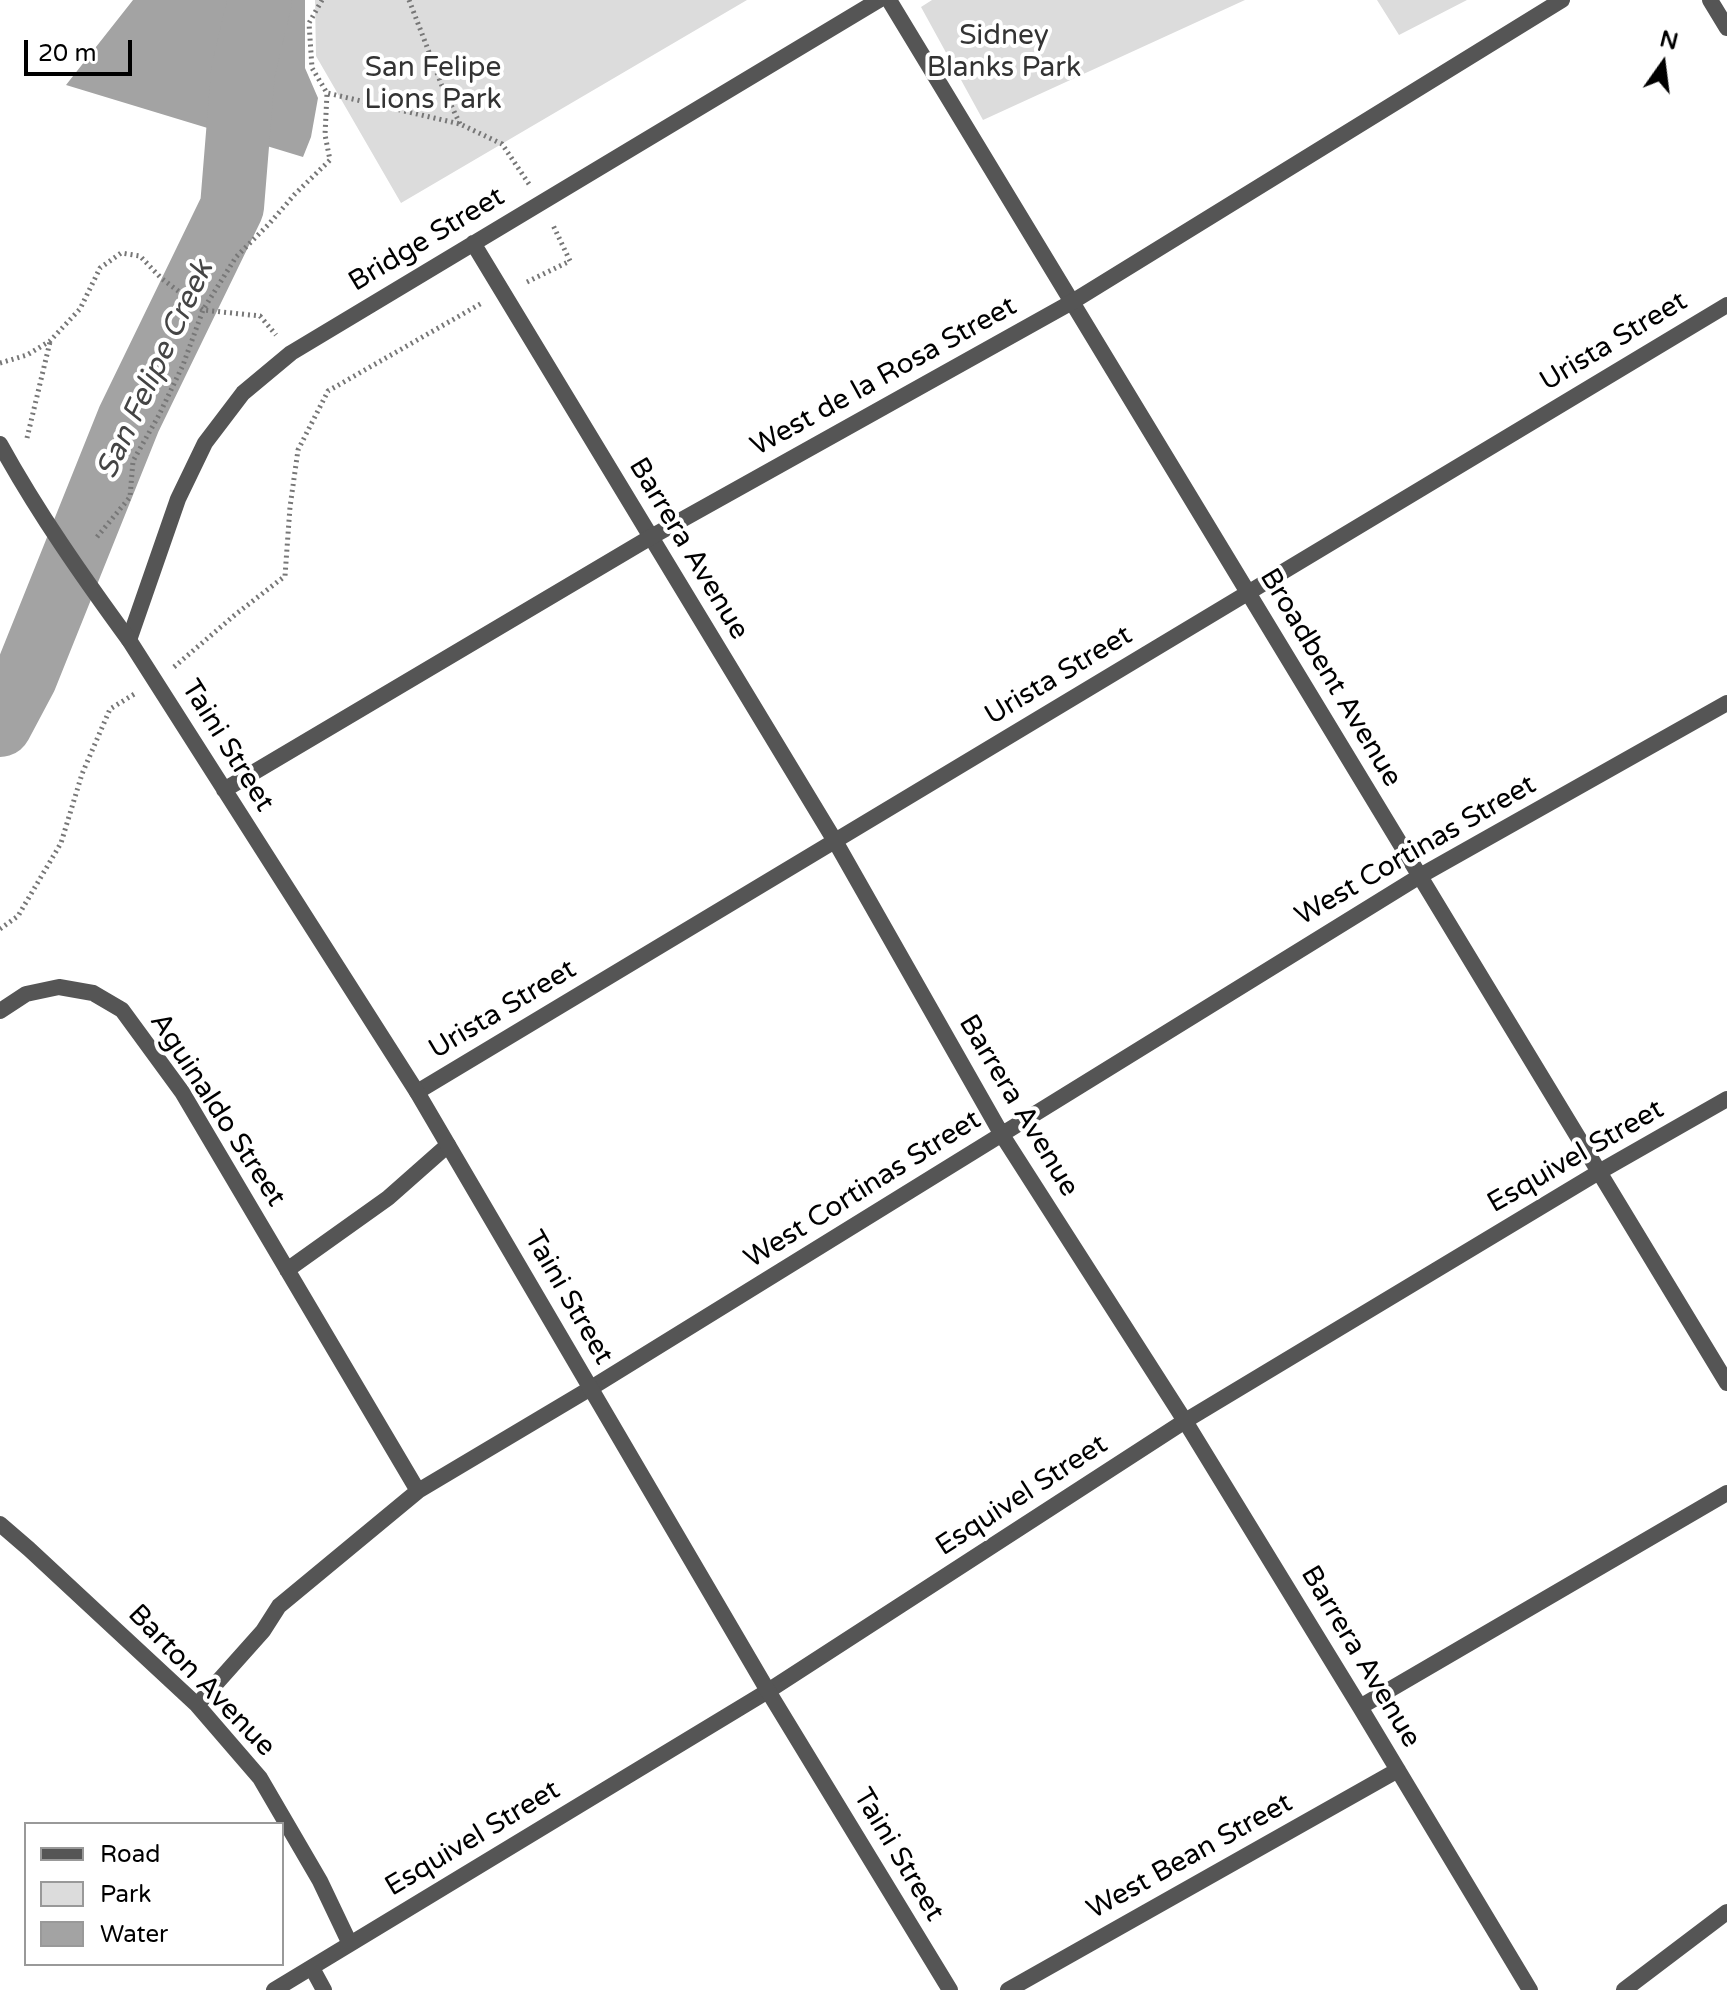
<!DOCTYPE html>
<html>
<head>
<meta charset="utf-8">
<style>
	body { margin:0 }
	#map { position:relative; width:1727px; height:1990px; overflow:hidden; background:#fff; font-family:"Varela Round",sans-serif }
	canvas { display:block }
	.legend { position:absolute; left:24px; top:1822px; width:260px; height:144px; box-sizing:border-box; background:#fff; border:2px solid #999; margin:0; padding:10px 14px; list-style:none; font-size:24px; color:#000 }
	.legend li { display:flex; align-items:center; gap:16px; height:40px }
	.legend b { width:40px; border:2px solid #999 }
	.north { position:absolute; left:1623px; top:24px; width:80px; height:80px; -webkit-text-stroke:6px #fff; paint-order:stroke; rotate:14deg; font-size:22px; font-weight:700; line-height:32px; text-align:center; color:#000 }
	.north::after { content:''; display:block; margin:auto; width:28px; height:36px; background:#000; clip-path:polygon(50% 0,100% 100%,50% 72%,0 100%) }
	.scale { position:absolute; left:24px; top:40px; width:108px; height:36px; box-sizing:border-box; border:4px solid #000; border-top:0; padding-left:10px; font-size:24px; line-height:28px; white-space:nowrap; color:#000; -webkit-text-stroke:6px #fff; paint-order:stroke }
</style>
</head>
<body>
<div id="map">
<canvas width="1727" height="1990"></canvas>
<ul class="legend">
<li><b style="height:10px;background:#555"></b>Road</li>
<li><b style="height:22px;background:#dcdcdc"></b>Park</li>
<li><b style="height:22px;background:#a3a3a3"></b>Water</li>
</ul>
<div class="north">N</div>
<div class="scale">20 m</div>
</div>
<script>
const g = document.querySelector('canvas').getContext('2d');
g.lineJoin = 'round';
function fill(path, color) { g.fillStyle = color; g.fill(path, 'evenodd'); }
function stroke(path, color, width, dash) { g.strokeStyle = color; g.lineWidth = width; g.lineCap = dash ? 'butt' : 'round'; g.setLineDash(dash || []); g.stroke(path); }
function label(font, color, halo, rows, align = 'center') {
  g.font = font + ' "Varela Round",sans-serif'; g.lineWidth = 8; g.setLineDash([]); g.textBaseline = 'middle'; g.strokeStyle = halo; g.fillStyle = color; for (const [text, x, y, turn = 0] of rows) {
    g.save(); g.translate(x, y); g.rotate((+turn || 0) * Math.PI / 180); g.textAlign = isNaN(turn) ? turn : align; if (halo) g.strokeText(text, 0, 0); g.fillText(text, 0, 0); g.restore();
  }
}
fill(new Path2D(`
	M315 0H747L401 203 316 56Z
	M932 0H1245L983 120 921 7Z
	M1377 0H1467L1399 35Z`), '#dcdcdc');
fill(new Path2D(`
	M133 0H305V68L318 98 311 137 303 157 66 85Z`), '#a3a3a3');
stroke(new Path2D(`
	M0 725 25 678 129 419 232 207 243 72 260 0`), '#a3a3a3', 64);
stroke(new Path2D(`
	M322 0 309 23 312 68 327 93 460 124 502 144 529 184
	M409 0 442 86 460 124
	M527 282 570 261 552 223
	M0 363 27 355 50 341 80 309 100 268 121 253 140 256 161 278 203 310 260 316 276 335
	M27 438 50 342
	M97 537 130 497 133 461 159 415 183 365 203 310 236 257 269 224 295 194 330 160 325 135 327 93
	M174 667 236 614 285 576 290 507 298 450 328 391 482 303
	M0 929 18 916 61 843 82 774 110 709 136 693`), '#777', 5, [2, 4]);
stroke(new Path2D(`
	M889 0 1727 1383
	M1710 0 1727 28
	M473 243 835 841 1002 1135 1185 1421 1360 1707 1530 1990
	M129 640 178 499 205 443 243 393 291 353 879 0
	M0 1011 26 994 59 987 93 993 122 1010 182 1092 418 1491
	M417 1092 1727 305
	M287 1270 388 1198 448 1145
	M0 1524 29 1549 197 1705 260 1778 320 1881 350 1944
	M197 1705 263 1631 279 1606 418 1491 591 1388 1420 876 1727 703
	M1360 1707 1727 1493
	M312 1968 324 1990
	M274 1990 768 1691 1185 1421 1599 1172 1727 1099
	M1008 1990 1398 1770
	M1624 1990 1727 1912`), '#555', 16);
stroke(new Path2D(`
	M0 444C38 513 83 577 129 640L417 1092 768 1691 950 1990
	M224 790 651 537 1072 302 1562 0`), '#555', 16);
label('28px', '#333', '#fff', [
	["Sidney",1004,37],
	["Blanks Park",1004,69],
	["San Felipe",433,69],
	["Lions Park",433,101]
]);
label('28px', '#000', '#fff', [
	["Bridge Street",427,240,-31],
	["Urista Street",1614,342,-31],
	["West de la Rosa Street",884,377,-29],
	["Barrera Avenue",688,549,59],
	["Urista Street",1059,676,-31],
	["Broadbent Avenue",1330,678,59],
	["Taini Street",227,746,58],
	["West Cortinas Street",1416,851,-30],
	["Urista Street",503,1010,-31],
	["Barrera Avenue",1018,1106,59],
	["Aguinaldo Street",217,1110,57],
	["Esquivel Street",1576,1157,-30],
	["West Cortinas Street",863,1190,-32],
	["Taini Street",568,1298,60],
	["Esquivel Street",1022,1496,-33],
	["Barrera Avenue",1360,1657,59],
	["Barton Avenue",201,1681,46],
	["Esquivel Street",473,1839,-31],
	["Taini Street",898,1855,59],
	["West Bean Street",1190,1857,-29]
]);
label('italic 30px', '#444', '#fff', [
	["San Felipe Creek",156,370,-65]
]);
</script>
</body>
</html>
